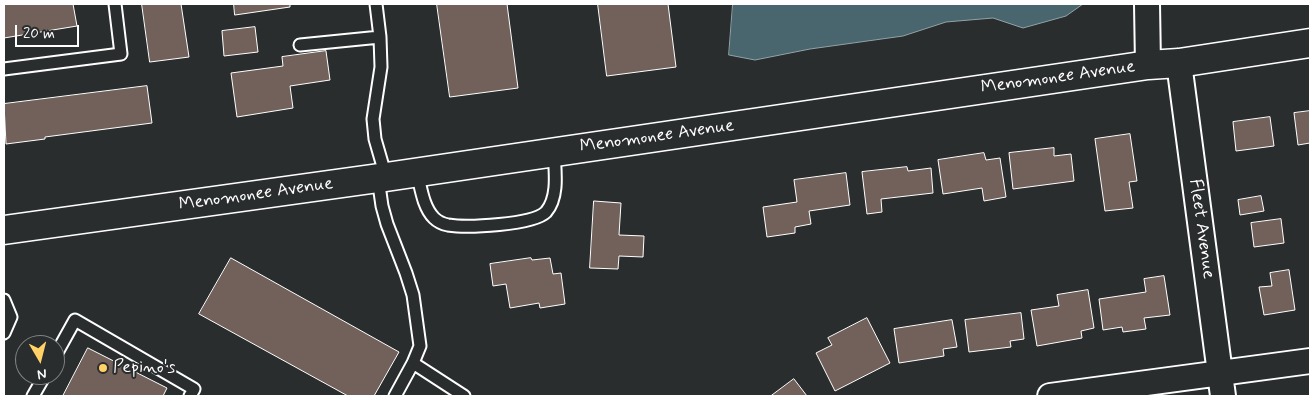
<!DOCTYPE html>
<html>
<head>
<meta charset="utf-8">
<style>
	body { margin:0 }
	#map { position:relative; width:1314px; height:400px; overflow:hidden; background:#2a2d2e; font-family:Mynerve,sans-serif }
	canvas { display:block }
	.frame { position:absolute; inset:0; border:5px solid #fff; pointer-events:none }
	.north { position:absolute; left:15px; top:335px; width:50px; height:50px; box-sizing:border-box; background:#2a2d2e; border:1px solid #7f8182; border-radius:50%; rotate:172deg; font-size:14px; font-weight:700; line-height:20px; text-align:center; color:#fff }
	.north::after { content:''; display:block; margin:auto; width:18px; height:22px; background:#ffd166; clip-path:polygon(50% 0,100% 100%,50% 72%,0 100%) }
	.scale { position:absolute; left:15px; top:25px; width:64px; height:22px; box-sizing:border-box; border:2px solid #fff; border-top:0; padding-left:6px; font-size:15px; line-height:18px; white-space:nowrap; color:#fff; -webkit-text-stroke:4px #2a2d2e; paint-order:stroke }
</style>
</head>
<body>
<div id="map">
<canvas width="1314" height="400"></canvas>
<div class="frame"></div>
<div class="north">N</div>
<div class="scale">20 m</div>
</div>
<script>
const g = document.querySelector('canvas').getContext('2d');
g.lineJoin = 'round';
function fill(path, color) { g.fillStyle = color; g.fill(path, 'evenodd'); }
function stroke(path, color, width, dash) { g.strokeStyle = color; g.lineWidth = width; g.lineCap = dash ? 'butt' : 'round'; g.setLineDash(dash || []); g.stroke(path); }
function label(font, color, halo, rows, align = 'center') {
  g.font = font + ' Mynerve,sans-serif'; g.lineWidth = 4; g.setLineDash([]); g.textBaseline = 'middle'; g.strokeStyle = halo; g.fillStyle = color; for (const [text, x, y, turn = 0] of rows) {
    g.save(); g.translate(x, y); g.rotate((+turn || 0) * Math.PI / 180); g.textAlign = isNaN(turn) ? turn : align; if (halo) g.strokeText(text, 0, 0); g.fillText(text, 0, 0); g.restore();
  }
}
const water = new Path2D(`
	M733 4H1083L1066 16 1023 28 993 18 946 22 903 36 810 49 755 60 729 55Z`);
fill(water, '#49656d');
stroke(water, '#92a3a7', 1);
const building = new Path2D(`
	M4 4H73L77 26 4 38Z
	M142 4H181L189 57 150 62Z
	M234 4H290V7L235 15Z
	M437 4H507L518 88 450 97Z
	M598 4H668L676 67 607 76Z
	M255 27 258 52 224 56 222 31Z
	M326 51 330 80 290 86 293 108 237 117 231 73 283 66 282 57Z
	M147 86 152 123 45 137V139L6 144 4 104Z
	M1310 111V143L1298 145 1294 113Z
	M1270 117 1274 146 1236 151 1233 122Z
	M1130 134 1137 181 1129 182 1133 208 1105 211 1095 139Z
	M1054 148V156L1071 154 1074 181 1013 189 1009 153Z
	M984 153 986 160 1000 158 1006 197 984 201 982 188 943 194 938 160Z
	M907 167 908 171 931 168 933 193 881 199 882 212 867 214 862 172Z
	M846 173 850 205 809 211 811 224 795 227V233L767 237 763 207 797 202 794 180Z
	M1261 196 1264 211 1240 215 1238 200Z
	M594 201 621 203 619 235 644 236 643 257 619 256 618 269 590 268Z
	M1281 219 1284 243 1254 247 1251 223Z
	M231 258 399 352 374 396H348L199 314Z
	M531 258 532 260 550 258 553 274 561 273 565 304 540 308 539 303 510 308 506 284 493 286 490 264Z
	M1289 270 1295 310 1264 315 1259 287 1272 286 1270 273Z
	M1164 276 1170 315 1144 318 1146 329 1123 332 1122 327 1103 330 1099 299 1146 292 1144 279Z
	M1088 290 1094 328 1081 331 1082 338 1037 346 1031 310 1059 306 1057 295Z
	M1021 313 1024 339 1010 341 1011 347 969 352 965 320Z
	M867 318 890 363 835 391 816 353 832 345 828 338Z
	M952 320 957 347 943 349 944 356 899 363 894 329Z
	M88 348 167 388 163 396H63Z
	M794 379 807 396H771Z`);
fill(building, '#72615a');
stroke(building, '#fff', 1);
const service = new Path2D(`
	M376 4 380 37 381 67 373 119 375 139 386 177
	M300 45 380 37
	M4 69 121 54 115 4
	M417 172C421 188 423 207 434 218 438 222 443 224 448 225 467 228 533 225 546 212 559 197 555 171 554 152
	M378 178 382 206 387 224 406 273 413 295 420 346 413 363 395 396
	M4 300 11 317 4 333
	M55 356 75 320 194 389 190 396
	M413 363 464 396
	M33 396 45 375`);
const minor = new Path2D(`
	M1147 4 1148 65
	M1179 63 1223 396
	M1050 396 1310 361`);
const tertiary = new Path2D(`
	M4 230 386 177 1148 65 1179 63 1310 43`);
stroke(service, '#fff', 15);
stroke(minor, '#fff', 28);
stroke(tertiary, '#fff', 31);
stroke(service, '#2a2d2e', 11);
stroke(minor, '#2a2d2e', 24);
stroke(tertiary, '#2a2d2e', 28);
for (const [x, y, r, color] of [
	[103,368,5,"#ffd166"]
]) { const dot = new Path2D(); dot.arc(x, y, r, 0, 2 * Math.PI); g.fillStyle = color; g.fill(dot); stroke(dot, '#2a2d2e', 2); }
label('18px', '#fff', '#2a2d2e', [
	["Menomonee Avenue",1058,78,-8],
	["Menomonee Avenue",657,137,-8],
	["Menomonee Avenue",256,195,-8],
	["Fleet Avenue",1201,229,82]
]);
label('18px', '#fff', '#2a2d2e', [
	["Pepino's",113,368]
], 'left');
</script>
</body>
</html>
